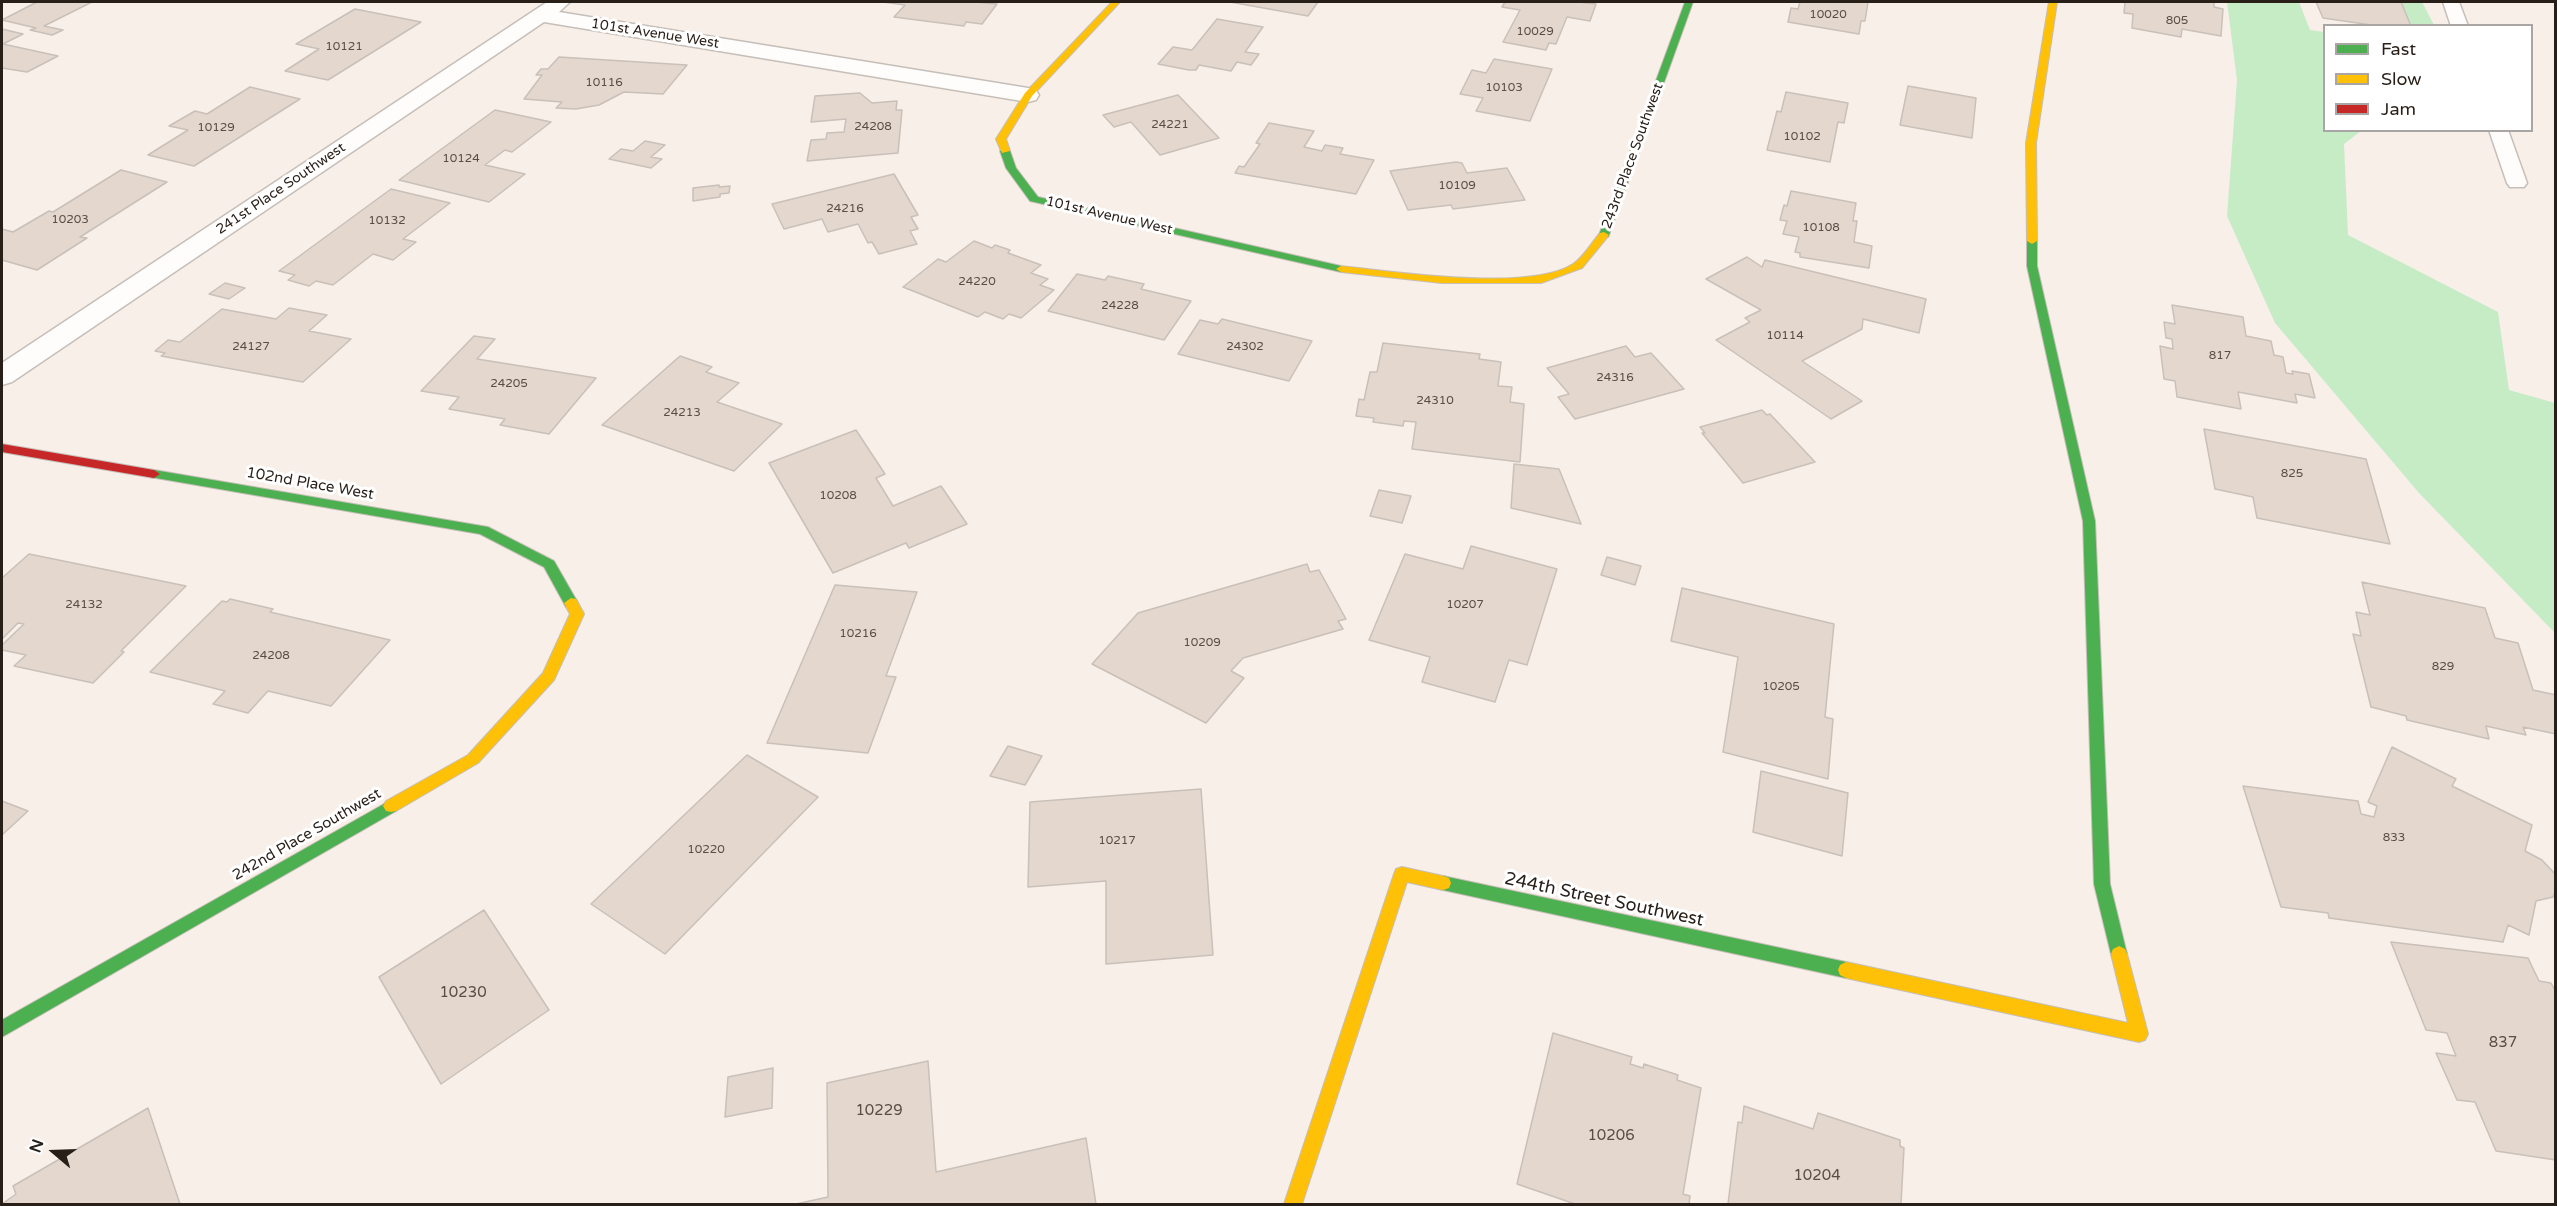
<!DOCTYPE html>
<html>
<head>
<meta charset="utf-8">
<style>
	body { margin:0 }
	#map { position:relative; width:2557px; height:1206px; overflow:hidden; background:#f8efe9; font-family:"Varela Round",sans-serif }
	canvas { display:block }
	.frame { position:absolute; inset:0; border:3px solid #281f18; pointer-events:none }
	.legend { position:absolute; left:2323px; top:24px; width:210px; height:108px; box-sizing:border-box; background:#fff; border:2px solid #a9a5a3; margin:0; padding:8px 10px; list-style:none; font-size:18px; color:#281f18 }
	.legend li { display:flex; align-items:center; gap:12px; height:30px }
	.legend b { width:30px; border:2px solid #a9a5a3 }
	.north { position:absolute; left:24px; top:1122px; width:60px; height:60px; -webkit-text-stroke:4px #fff; paint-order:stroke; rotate:289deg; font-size:16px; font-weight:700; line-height:24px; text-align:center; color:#281f18 }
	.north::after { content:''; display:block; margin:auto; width:21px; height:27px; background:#281f18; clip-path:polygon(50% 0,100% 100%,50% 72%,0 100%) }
</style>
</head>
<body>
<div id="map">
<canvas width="2557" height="1206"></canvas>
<div class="frame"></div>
<ul class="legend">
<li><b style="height:8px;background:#4caf50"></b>Fast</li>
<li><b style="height:8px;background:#ffc107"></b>Slow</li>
<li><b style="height:8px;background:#c62828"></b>Jam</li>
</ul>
<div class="north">N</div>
</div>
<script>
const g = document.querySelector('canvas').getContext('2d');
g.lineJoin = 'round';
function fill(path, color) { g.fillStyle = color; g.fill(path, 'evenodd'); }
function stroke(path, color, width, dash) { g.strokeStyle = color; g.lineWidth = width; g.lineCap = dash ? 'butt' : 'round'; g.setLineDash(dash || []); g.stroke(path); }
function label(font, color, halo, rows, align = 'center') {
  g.font = font + ' "Varela Round",sans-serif'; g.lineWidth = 6; g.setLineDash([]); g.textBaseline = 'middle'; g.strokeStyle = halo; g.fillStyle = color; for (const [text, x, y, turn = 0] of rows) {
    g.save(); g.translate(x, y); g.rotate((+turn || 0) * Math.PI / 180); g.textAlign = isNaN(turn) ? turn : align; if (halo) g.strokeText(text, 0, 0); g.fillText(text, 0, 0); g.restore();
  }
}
fill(new Path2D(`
	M2227 2H2299L2310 30 2324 32V130L2361 131 2344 144 2348 235 2498 312 2509 390 2555 403V633L2419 493 2275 323 2227 216 2237 80Z
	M2384 2H2422L2434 25H2397Z`), '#c5ecc5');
const building = new Path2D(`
	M37 2H92L44 26 63 30 52 35 30 30 36 28 2 20Z
	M883 2H975L997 4 982 24 966 22 964 26 894 17 905 5Z
	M1230 2H1318L1308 16Z
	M1505 2H1578L1596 4 1590 21 1567 17 1556 44 1549 43 1546 50 1503 42 1520 10 1502 7Z
	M1800 2H1868L1865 21H1861L1859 34 1788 22 1791 8 1798 9Z
	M2125 2H2214V7L2223 9 2221 36 2182 29 2181 37 2132 28 2133 14 2124 13Z
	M2316 2H2401L2411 26H2378L2323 18Z
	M355 9 421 22 328 80 285 71 319 49 296 44Z
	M1217 19 1263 27 1245 52 1259 54 1251 65 1237 62 1231 71 1199 65 1196 70H1189L1158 64 1173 47 1192 50Z
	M2 29 23 34 3 44 58 56 27 72 2 68Z
	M559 57 687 65 663 94 624 92 599 105 576 109 556 108 562 102 524 99 542 75H536L541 69H548Z
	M1494 59 1552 69 1530 121 1476 111 1483 98 1460 94 1472 70 1486 73Z
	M1908 86 1976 98 1972 138 1900 125Z
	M250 87 300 99 194 166 148 155 188 130 169 126 195 111 207 114Z
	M1786 92 1848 103 1844 123 1838 122 1830 162 1767 150 1777 111 1781 112Z
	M860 93 872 103 897 101 896 110H902L898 153 807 161 811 140 826 139 827 133 844 132 846 119 811 122 815 96Z
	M1178 95 1219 138 1160 155 1131 122 1114 127 1103 115Z
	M495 110 551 122 512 152 505 150 485 165 525 174 489 202 399 180Z
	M1269 123 1314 131 1304 147 1322 151 1325 145 1343 148 1340 154 1374 160 1356 194 1235 173 1239 166 1244 167 1260 144 1256 143Z
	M645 141 665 145 651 157 662 159 651 168 609 159 621 149 633 151Z
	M1456 162 1462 163 1467 173 1507 168 1525 200 1453 209 1451 205 1408 210 1390 171Z
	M121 170 167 182 80 237 87 238 37 270 2 260V229L13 232 49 211 53 212Z
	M894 174 918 215 911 217 918 229 910 231 917 244 879 254 872 242 868 243 858 224 828 232 822 219 784 229 772 204Z
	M719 185V187L730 186 729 193 720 194V197L693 201V188Z
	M391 189 450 203 403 239 416 242 393 260 373 254 333 285 316 281 309 286 288 280 295 275 279 271Z
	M1791 191 1856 203 1853 221H1857L1854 242 1872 246 1869 268 1800 257V253L1795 252 1799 237 1783 234 1787 221 1780 220 1784 205 1787 206Z
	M974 241 992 248 995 245 1010 250 1008 253 1041 265 1031 273 1048 279 1040 285 1054 290 1021 318 1009 314 1003 319 985 312 978 317 903 287 938 259 946 262Z
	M1747 257 1762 267 1765 260 1926 299 1919 333 1863 319 1862 329 1802 361 1862 401 1831 419 1716 340 1750 322 1745 318 1761 310 1706 279Z
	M1077 274 1105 280 1108 276 1144 284 1141 289 1191 301 1164 340 1048 311Z
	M225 283 245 288 229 299 209 294Z
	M2172 305 2243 317 2246 336 2271 341 2274 355 2283 357 2286 373 2293 374 2292 371 2309 374 2315 398 2295 394 2297 403 2238 392 2241 409 2177 397 2175 381 2164 379 2160 346 2173 349 2172 339 2166 338 2164 322 2175 324Z
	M289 308 327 315 309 331 351 339 303 382 161 356 165 353 155 351 168 340 180 342 222 309 276 319Z
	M1222 319 1312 341 1289 381 1178 354 1200 320 1218 324Z
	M474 336 495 339 477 359 596 378 549 434 500 425 505 419 449 409 459 397 421 391Z
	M1383 343 1480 354 1479 359 1501 362 1498 386 1512 387 1510 402 1524 404 1520 462 1412 449 1416 422 1404 421 1403 426 1373 422 1374 418 1356 416 1359 399 1364 400 1370 372H1377Z
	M1626 346 1635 357 1651 353 1684 389 1575 419 1558 397 1569 394 1547 368Z
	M680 356 712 367 706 372 739 383 717 402 782 424 734 471 602 425Z
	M1762 410 1767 415 1770 414 1815 462 1743 483 1702 433H1705L1700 427Z
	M2204 429 2366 459 2390 544 2257 518 2253 497 2215 489Z
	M856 430 885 474 876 478 893 506 941 486 967 524 909 548 906 543 833 573 769 463Z
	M1514 464 1559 469 1581 524 1511 508Z
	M1379 490 1411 496 1402 523 1370 516Z
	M1471 546 1557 569 1527 665 1509 660 1495 702 1422 682 1430 657 1369 640 1405 554 1463 569Z
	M29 554 186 586 121 651 124 652 93 683 14 666 26 655 2 650V645L24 624 18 623 2 639V578Z
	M1607 557 1641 566 1635 585 1601 575Z
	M1307 564 1310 572 1319 570 1346 619 1338 621 1343 629 1243 658 1231 671 1244 678 1206 723 1092 664 1138 613Z
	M2362 582 2485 608 2495 638 2518 643 2533 690 2556 695V734L2523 727 2526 735 2486 726 2489 739 2407 720 2406 716 2371 707 2353 634 2361 636 2356 612 2370 615Z
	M835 585 917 592 886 676 896 677 868 753 767 743Z
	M1682 588 1834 624 1825 717 1833 719 1828 779 1723 752 1738 657 1671 641Z
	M230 599 273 609 270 612 390 640 331 706 268 691 248 713 213 704 225 691 150 672 222 601 227 602Z
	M1008 746 1042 756 1025 785 990 776Z
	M2392 747 2456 779 2452 786 2532 825 2525 851 2542 860 2556 875V890L2553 897 2536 901 2529 935 2508 925 2503 942 2329 918 2328 913 2281 907 2243 786 2358 801 2361 814 2374 817 2377 806 2368 802Z
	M747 755 818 797 665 954 591 904Z
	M1761 771 1848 793 1842 856 1753 832Z
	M1201 789 1213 955 1106 964V881L1028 887 1030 802Z
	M2 801 28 811 2 835Z
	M484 910 549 1010 441 1084 379 977Z
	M2391 942 2528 958 2539 981 2551 983 2556 992V1160L2496 1151 2475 1102 2457 1100 2436 1053 2456 1056 2447 1033 2426 1030Z
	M1553 1033 1632 1057 1630 1064 1643 1068 1644 1064 1678 1075 1677 1080 1701 1088 1683 1194 1690 1196 1689 1204H1575L1517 1184Z
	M928 1061 936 1172 1086 1138 1096 1204H796L828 1197 827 1083Z
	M773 1068 772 1108 725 1117 728 1077Z
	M1744 1106 1813 1129 1818 1113 1900 1140V1146L1904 1148 1901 1204H1728L1738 1122 1742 1123Z
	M148 1108 180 1204H2L16 1194 13 1186Z`);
fill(building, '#e4d7cd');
stroke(building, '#c9c0ba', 1.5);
const lane = new Path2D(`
	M2443 2H2459L2468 26H2451Z
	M2489 130H2508L2527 183 2524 187H2510L2507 183Z`);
const street = new Path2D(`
	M547 2H570L559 12 1028 88 1036 90 1039 95 1036 100 1028 102 544 22 12 382 2 385V363Z`);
const fast = new Path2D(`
	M1685 2H1693L1609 235 1608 237H1600L1599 235Z
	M1005 148 1010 151 1016 168 1038 197 1341 266 1346 269 1341 272 1030 201 1006 168 1000 151Z
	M2032 238 2037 241V266L2095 521 2110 884 2127 954 2125 959 2119 962 2113 959 2111 954 2094 884 2083 521 2027 266V241Z
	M154 470 488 527 554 561 578 603 576 607H566L544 567 480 534 150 477 148 474 150 471Z
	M391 800 396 801 399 806 396 811 2 1037V1020Z
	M1443 876 1846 962 1852 965 1854 970 1852 975 1846 978 1443 890 1437 888 1435 883 1437 878Z`);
const slow = new Path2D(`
	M1112 2H1120L1032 96 1006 139 1010 151 1002 153 996 139 1025 93Z
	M2049 2H2057L2036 143 2037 241 2032 244 2027 241 2026 143Z
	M1604 232 1609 235 1582 268 1541 283H1442L1341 272 1336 269 1341 266C1395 272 1529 292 1573 264 1583 258 1592 242 1600 233Z
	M571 598 576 599 584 614 554 680 478 763 396 811 391 812 386 811 383 806 386 801 468 755 543 673 570 614 564 603Z
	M1402 867 1443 876 1449 878 1451 883 1449 888 1443 890 1407 882 1302 1204H1284L1394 874 1396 869Z
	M2119 946 2125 949 2127 954 2148 1034 2145 1040 2139 1042 1846 978 1840 975 1838 970 1840 965 1846 962 2128 1023 2111 954 2113 949Z`);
const jam = new Path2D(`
	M2 444 154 470 160 474 154 478 2 452Z`);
stroke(lane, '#c6beb8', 3);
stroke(street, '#c6beb8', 3);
stroke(fast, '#c6beb8', 2);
stroke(slow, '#c6beb8', 2);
stroke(jam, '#c6beb8', 2);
fill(lane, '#fefdfc');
fill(street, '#fefdfc');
fill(fast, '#4caf50');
fill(slow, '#ffc107');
fill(jam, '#c62828');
label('12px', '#584e46', null, [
	["10020",1828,15],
	["805",2177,21],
	["10029",1535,32],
	["10121",344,47],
	["10116",604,83],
	["10103",1504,88],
	["24221",1170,125],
	["24208",873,127],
	["10129",216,128],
	["10102",1802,137],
	["10124",461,159],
	["10109",1457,186],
	["24216",845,209],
	["10203",70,220],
	["10132",387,221],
	["10108",1821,228],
	["24220",977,282],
	["24228",1120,306],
	["10114",1785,336],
	["24127",251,347],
	["24302",1245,347],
	["817",2220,356],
	["24316",1615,378],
	["24205",509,384],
	["24310",1435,401],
	["24213",682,413],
	["825",2292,474],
	["10208",838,496],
	["24132",84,605],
	["10207",1465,605],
	["10216",858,634],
	["10209",1202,643],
	["24208",271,656],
	["829",2443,667],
	["10205",1781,687],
	["833",2394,838],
	["10217",1117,841],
	["10220",706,850]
]);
label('14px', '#281f18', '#fff', [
	["101st Avenue West",655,34,9],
	["243rd Place Southwest",1633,156,-70],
	["241st Place Southwest",281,189,-34],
	["101st Avenue West",1109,216,13]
]);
label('15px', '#281f18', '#fff', [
	["102nd Place West",310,484,10],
	["242nd Place Southwest",307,835,-30]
]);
label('15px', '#584e46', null, [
	["10230",463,993],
	["837",2503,1043],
	["10229",879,1111],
	["10206",1611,1136],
	["10204",1817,1176]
]);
label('18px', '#281f18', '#fff', [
	["244th Street Southwest",1604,900,12]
]);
</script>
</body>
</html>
